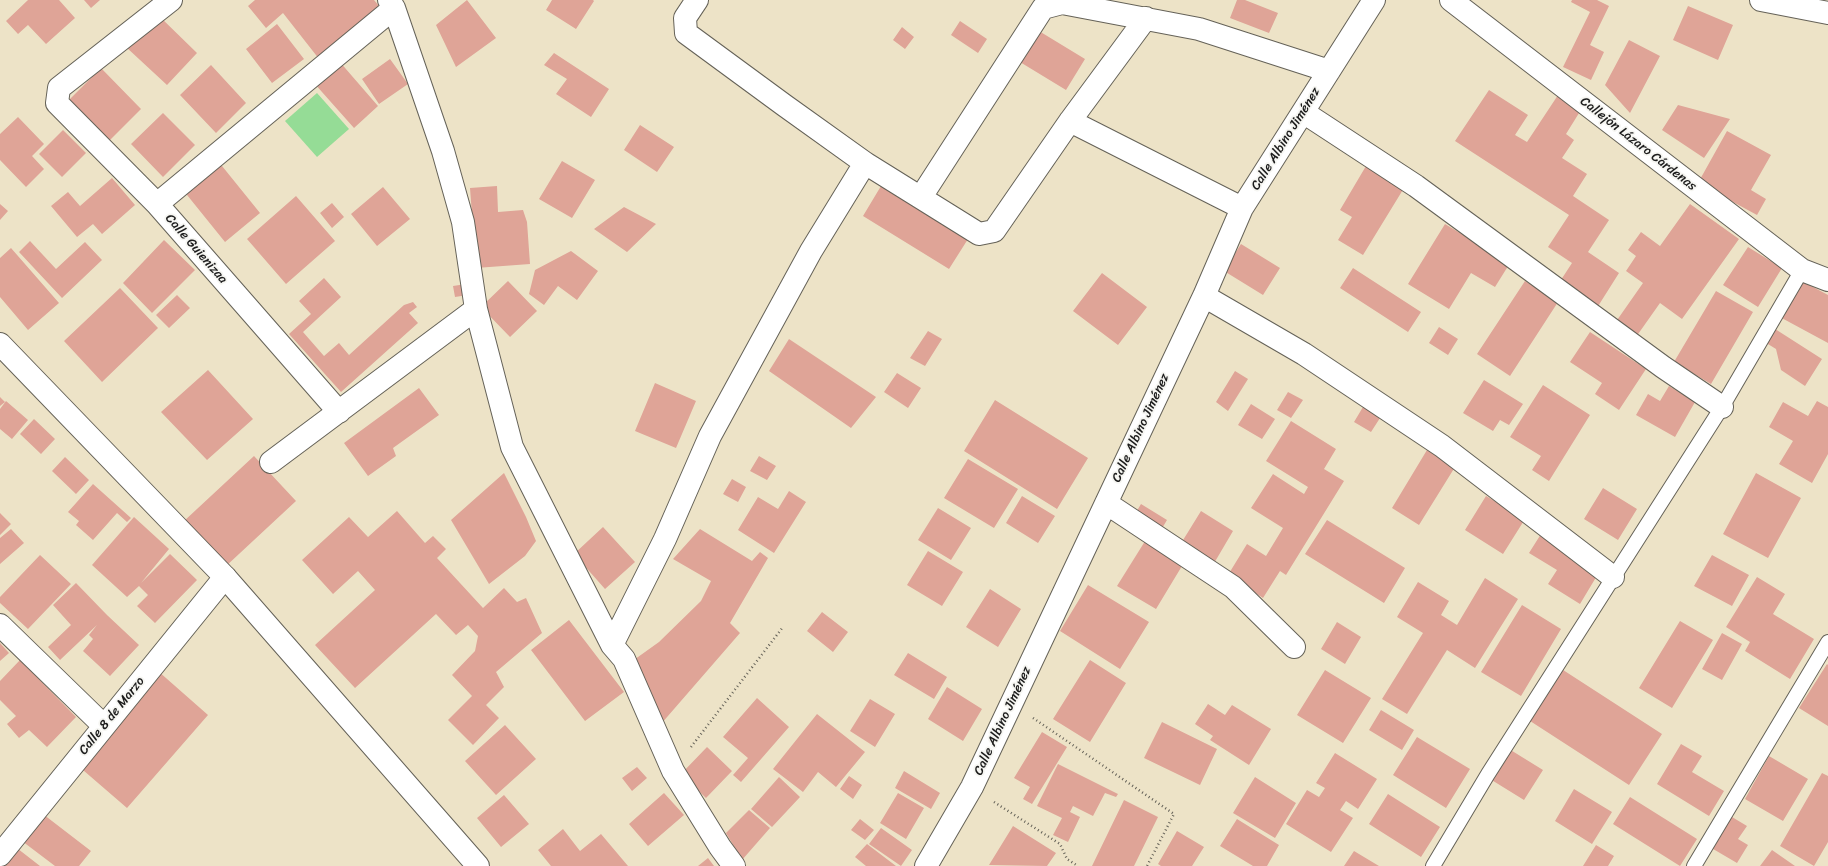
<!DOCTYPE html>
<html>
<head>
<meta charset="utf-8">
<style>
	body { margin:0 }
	canvas { display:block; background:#ede3c7 }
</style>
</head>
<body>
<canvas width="1828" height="866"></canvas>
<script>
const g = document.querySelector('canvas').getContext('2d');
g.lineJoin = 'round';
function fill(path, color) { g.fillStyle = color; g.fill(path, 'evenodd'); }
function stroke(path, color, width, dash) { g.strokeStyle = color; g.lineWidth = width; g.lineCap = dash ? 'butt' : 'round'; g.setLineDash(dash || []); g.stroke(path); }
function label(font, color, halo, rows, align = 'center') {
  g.font = font + ' Sriracha,sans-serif'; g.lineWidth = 3.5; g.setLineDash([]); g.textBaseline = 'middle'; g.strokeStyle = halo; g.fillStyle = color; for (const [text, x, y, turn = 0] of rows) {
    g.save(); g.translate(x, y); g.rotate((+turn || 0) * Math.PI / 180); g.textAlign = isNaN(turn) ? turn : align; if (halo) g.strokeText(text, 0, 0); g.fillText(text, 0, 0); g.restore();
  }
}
fill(new Path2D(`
	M317 93 349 129 317 157 285 121Z`), '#95dc96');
fill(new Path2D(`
	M28 0H59L75 18 46 44 28 25 18 34 6 21Z
	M84 0H100L91 8Z
	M255 0H374L385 13 323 64 283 13 266 28 248 6Z
	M467 0 496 38 456 67 436 25Z
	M552 0H593L594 1 576 29 546 10Z
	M1237 0H1245L1278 13 1269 33 1230 18Z
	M1572 0H1597L1609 6 1590 45 1604 52 1591 80 1563 67 1590 12 1571 2Z
	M1688 6 1733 25 1718 60 1673 40Z
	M157 14 197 53 167 85 126 47Z
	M960 21 987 39 978 53 951 35Z
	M277 24 304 59 272 83 246 49Z
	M902 27 914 37 905 49 893 40Z
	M1034 28 1085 59 1066 90 1015 59Z
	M1629 40 1660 56 1630 113 1605 85Z
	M554 53 609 89 591 117 556 94 567 79 544 65Z
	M390 59 408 84 379 104 362 79Z
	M339 61 378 106 354 128 314 83Z
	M211 65 246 103 216 133 180 95Z
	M101 68 141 109 104 146 64 105Z
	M1562 89 1584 105 1566 134 1574 140 1562 158 1587 174 1573 196 1609 220 1588 252 1619 273 1595 311 1557 286 1572 263 1548 247 1569 215 1455 141 1489 90 1528 115 1515 135 1527 142Z
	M1678 105 1730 119 1704 158 1662 130Z
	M163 113 195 145 163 177 131 144Z
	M18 117 44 144 32 156 44 169 26 187 0 160V134Z
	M640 125 674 147 657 172 624 150Z
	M63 130 86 153 62 177 39 154Z
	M1727 131 1771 155 1751 190 1766 199 1757 215 1698 183Z
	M218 161 260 213 225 242 183 190Z
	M562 161 595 180 572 218 539 199Z
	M1366 166 1404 188 1363 255 1338 240 1352 217 1340 210Z
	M112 178 135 205 102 234 93 224 77 237 51 206 68 192 80 206Z
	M497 186 498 212 523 210 527 222 530 264 476 268 470 188Z
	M881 186 968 239 949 269 863 216Z
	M383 187 410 219 377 246 351 214Z
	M296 196 335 241 286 284 247 239Z
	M332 203 344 217 332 228 320 213Z
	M0 204 8 211 0 220Z
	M1690 204 1739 239 1682 319 1660 303 1636 337 1615 323 1643 283 1626 271 1636 256 1628 250 1641 232 1660 246Z
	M624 207 656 224 627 252 594 229Z
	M1445 224 1510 263 1495 287 1471 273 1449 309 1408 284Z
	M164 240 195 270 152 313 123 283Z
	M30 241 56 269 85 242 102 260 62 298 19 252Z
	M1241 244 1280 268 1263 295 1224 271Z
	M1748 247 1782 268 1758 307 1723 285Z
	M11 248 59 303 28 330 0 297V258Z
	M571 251 598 271 577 300 558 286 544 305 529 294 535 270Z
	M1353 268 1421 312 1408 332 1340 288Z
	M1102 273 1147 307 1118 345 1073 311Z
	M324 278 341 297 303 332 324 356 339 343 349 355 404 305 413 302 417 307 409 313 418 323 341 392 289 334 311 314 299 301Z
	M1798 279 1828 295V343L1778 316Z
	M508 281 537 311 510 337 481 307Z
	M1525 281 1558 302 1510 376 1477 354Z
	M466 284 468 295 455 297 453 286Z
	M120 288 158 328 102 382 64 341Z
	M1716 291 1753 312 1711 384 1674 362Z
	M177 295 190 308 169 328 156 315Z
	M1439 327 1458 339 1448 355 1429 343Z
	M1772 327 1822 359 1805 386 1781 370 1776 349 1763 341Z
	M928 331 942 339 925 366 910 358Z
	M1590 332 1646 369 1619 410 1595 394 1602 383 1570 362Z
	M789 339 876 397 851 428 769 371Z
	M208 370 253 419 207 460 161 412Z
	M1235 371 1248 379 1228 411 1216 402Z
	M897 373 921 388 908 408 884 392Z
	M1484 380 1523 404 1509 425 1500 420 1493 431 1463 413Z
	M655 383 696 401 676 448 635 431Z
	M1543 385 1590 415 1549 481 1532 470 1541 456 1510 437Z
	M1669 386 1695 402 1675 437 1636 415 1648 394 1660 401Z
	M419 388 439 415 393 448 396 456 368 476 344 443Z
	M1288 392 1303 400 1291 418 1277 410Z
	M0 397 5 402 0 406Z
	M995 400 1088 458 1057 509 964 451Z
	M6 401 28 420 12 439 0 429V409Z
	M1817 401 1828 407V454L1812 483 1779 464 1793 441 1769 427 1783 402 1808 416Z
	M1251 404 1275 419 1262 439 1238 425Z
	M1363 407 1380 418 1371 432 1354 422Z
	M34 419 55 439 41 454 20 434Z
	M1291 421 1336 449 1324 469 1344 481 1286 575 1280 571 1263 598 1228 575 1247 544 1266 556 1283 528 1251 508 1273 474 1304 494 1308 487 1266 461Z
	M1427 450 1455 467 1419 525 1392 508Z
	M254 456 296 501 225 567 183 522Z
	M759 456 776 466 767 480 750 471Z
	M65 457 89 480 76 494 52 471Z
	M968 459 1018 489 994 528 944 498Z
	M504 473 526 517 536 541 525 556 489 584 451 520Z
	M1756 473 1801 498 1768 558 1723 534Z
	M732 479 746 487 738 502 723 494Z
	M93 484 131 518 127 522 117 513 93 540 76 525 79 521 68 512Z
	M1603 488 1637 509 1618 540 1584 519Z
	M789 491 806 502 774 553 738 530 758 497 778 509Z
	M1022 496 1055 516 1038 543 1006 523Z
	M1486 496 1525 519 1503 554 1465 530Z
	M1141 504 1167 520 1161 530 1135 514Z
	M938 508 971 528 951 560 918 540Z
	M397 511 425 543 433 536 446 549 437 558 483 608 504 588 517 602 526 598 542 633 496 672 504 687 486 705 499 718 473 745 448 720 472 696 452 675 475 651 478 636 468 625 456 635 436 614 355 688 315 645 375 590 358 571 333 594 302 560 349 517 368 537Z
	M1201 511 1233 531 1213 565 1180 545Z
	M0 513 11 524 0 535Z
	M134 517 169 549 141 583 170 554 197 580 155 623 137 606 148 595 139 586 127 597 92 565Z
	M1327 520 1405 568 1384 603 1305 554Z
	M603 527 635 562 605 589 574 554Z
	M11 529 24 543 0 564V538Z
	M700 529 752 561 760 552 768 558 730 623 740 633 661 724 631 662 659 642 701 601 711 581 673 559Z
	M1541 534 1598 574 1580 604 1548 584 1557 570 1529 553Z
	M1147 538 1185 561 1156 609 1117 586Z
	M928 551 963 572 942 606 907 585Z
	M40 555 71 584 28 629 0 603V597Z
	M1712 555 1749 575 1732 606 1694 586Z
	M1757 577 1785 594 1773 614 1814 639 1790 679 1745 651 1750 642 1726 627Z
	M1485 578 1518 599 1475 668 1447 650 1407 714 1382 699 1423 633 1397 617 1418 582 1449 601 1441 615 1457 625Z
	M76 583 107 615 139 645 110 676 83 651 93 639 89 635 97 625 60 660 48 647 71 625 53 605Z
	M1088 585 1149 622 1120 669 1060 631Z
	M990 589 1021 609 998 647 966 627Z
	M1522 605 1561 629 1521 696 1481 672Z
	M822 612 848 632 833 652 807 631Z
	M569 620 624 692 585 721 531 650Z
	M1680 621 1713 640 1672 708 1639 688Z
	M1337 622 1361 637 1345 664 1321 649Z
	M1722 633 1742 644 1722 680 1702 669Z
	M0 643 9 653 0 661Z
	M908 653 947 677 934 699 894 675Z
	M20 660 76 717 47 747 29 730 19 738 7 724 16 716 0 700V681Z
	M1090 660 1126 683 1090 742 1053 719Z
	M1827 664 1828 665V726L1799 708Z
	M1560 668 1662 734 1629 785 1527 719Z
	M1325 670 1371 698 1343 743 1297 715Z
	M158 671 208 715 127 808 76 764Z
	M947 687 982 709 963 741 928 719Z
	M757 698 789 727 741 782 733 775 748 758 723 737Z
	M870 699 895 714 875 747 850 731Z
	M1208 704 1225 715 1232 705 1271 729 1249 765 1210 740 1213 736 1195 724Z
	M1381 710 1414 730 1402 750 1369 730Z
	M817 714 865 752 836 787 818 772 803 792 773 769Z
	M1162 722 1217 749 1200 785 1144 758Z
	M505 725 536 759 496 795 465 761Z
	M1042 732 1067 747 1032 804 1023 799 1030 787 1014 778Z
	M1417 737 1470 769 1446 808 1393 775Z
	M1681 744 1702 756 1692 772 1724 791 1709 816 1657 784Z
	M707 747 732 771 706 798 681 774Z
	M1509 749 1543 770 1524 800 1490 779Z
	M1335 753 1377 779 1358 809 1346 801 1340 810 1353 818 1331 852 1286 824 1307 790 1319 797 1325 788 1316 783Z
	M1769 756 1808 779 1783 821 1745 799Z
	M1058 764 1118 794 1116 797 1105 793 1093 816 1073 806 1070 812 1080 817 1068 842 1053 835 1062 818 1037 806Z
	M637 767 647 778 632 791 622 778Z
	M904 771 940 793 931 809 895 788Z
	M1822 773 1828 776V842L1814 866 1780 846Z
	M849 776 862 785 853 799 840 789Z
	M779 777 800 797 772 827 751 809Z
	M1255 777 1296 803 1275 838 1233 813Z
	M1574 789 1612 812 1592 844 1555 821Z
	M664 793 684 815 648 846 629 824Z
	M898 793 924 808 906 839 880 823Z
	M1388 794 1440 827 1421 857 1369 824Z
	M504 795 529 824 501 847 477 818Z
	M1630 797 1697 839 1680 866 1613 824Z
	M1124 800 1158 817 1134 866H1092Z
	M749 810 770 828 742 860 726 833Z
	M39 811 91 851 79 866H55L18 838Z
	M1727 814 1747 826 1738 839 1748 845 1737 863 1708 846Z
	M860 819 874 830 865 840 851 830Z
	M1237 819 1279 845 1267 866H1253L1220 846Z
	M1013 826 1056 853 1047 866 989 865Z
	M881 828 912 850 901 866 869 844Z
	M563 829 580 851 601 834 628 866H551L538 850Z
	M1177 831 1204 847 1192 866H1161L1158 864Z
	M867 844 896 866H866L855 857Z
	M13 845 40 866H0V861Z
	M1596 845 1614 856 1608 866H1583Z
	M1772 850 1795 866H1760Z
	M1354 851 1379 866H1344Z
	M708 858 714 866H698Z`), '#dfa497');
const service = new Path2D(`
	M1433 866 1488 774 1722 407 1802 270
	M1694 866 1828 642`);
const minor = new Path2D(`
	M171 0 59 88 57 103 157 204 339 412
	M389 0 394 8 443 151 463 222 476 309 512 447 612 645 624 659 673 771 720 847 734 866
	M697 0 685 18 686 33 784 105 865 163 979 234 994 231 1070 121 1146 18
	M1451 0 1802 270 1828 280
	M1303 112 1416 186 1663 367 1722 407
	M1070 121 1242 208
	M921 197 1043 8 1062 3 1199 29 1329 71
	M157 204 394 8
	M1204 296 1304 354 1442 446 1613 577
	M271 462 476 309
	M1106 503 1233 587 1294 647
	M0 625 104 726
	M612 645 665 539 710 436 811 251 865 163
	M0 855 225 577
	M926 866 972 787 1204 296 1242 208 1374 0`);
const tertiary = new Path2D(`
	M1761 0 1828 13
	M0 344 225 577 478 866`);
stroke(service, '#656258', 16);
stroke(minor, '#656258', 24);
stroke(tertiary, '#656258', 24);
stroke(new Path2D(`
	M1033 718 1174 814 1147 866
	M691 747 783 627
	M994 802 1060 844 1067 859 1078 866`), '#656258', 2.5, [1, 3]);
stroke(service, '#fff', 14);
stroke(minor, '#fff', 22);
stroke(tertiary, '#fff', 22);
label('13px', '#1c1c1c', '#f6f6f2', [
	["Calle Albino Jiménez",1286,139,-58],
	["Callejón Lázaro Cárdenas",1638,144,38],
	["Calle Guienizaa",196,249,49],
	["Calle Albino Jiménez",1141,428,-65],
	["Calle 8 de Marzo",112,716,-51],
	["Calle Albino Jiménez",1003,721,-65]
]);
</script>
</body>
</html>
